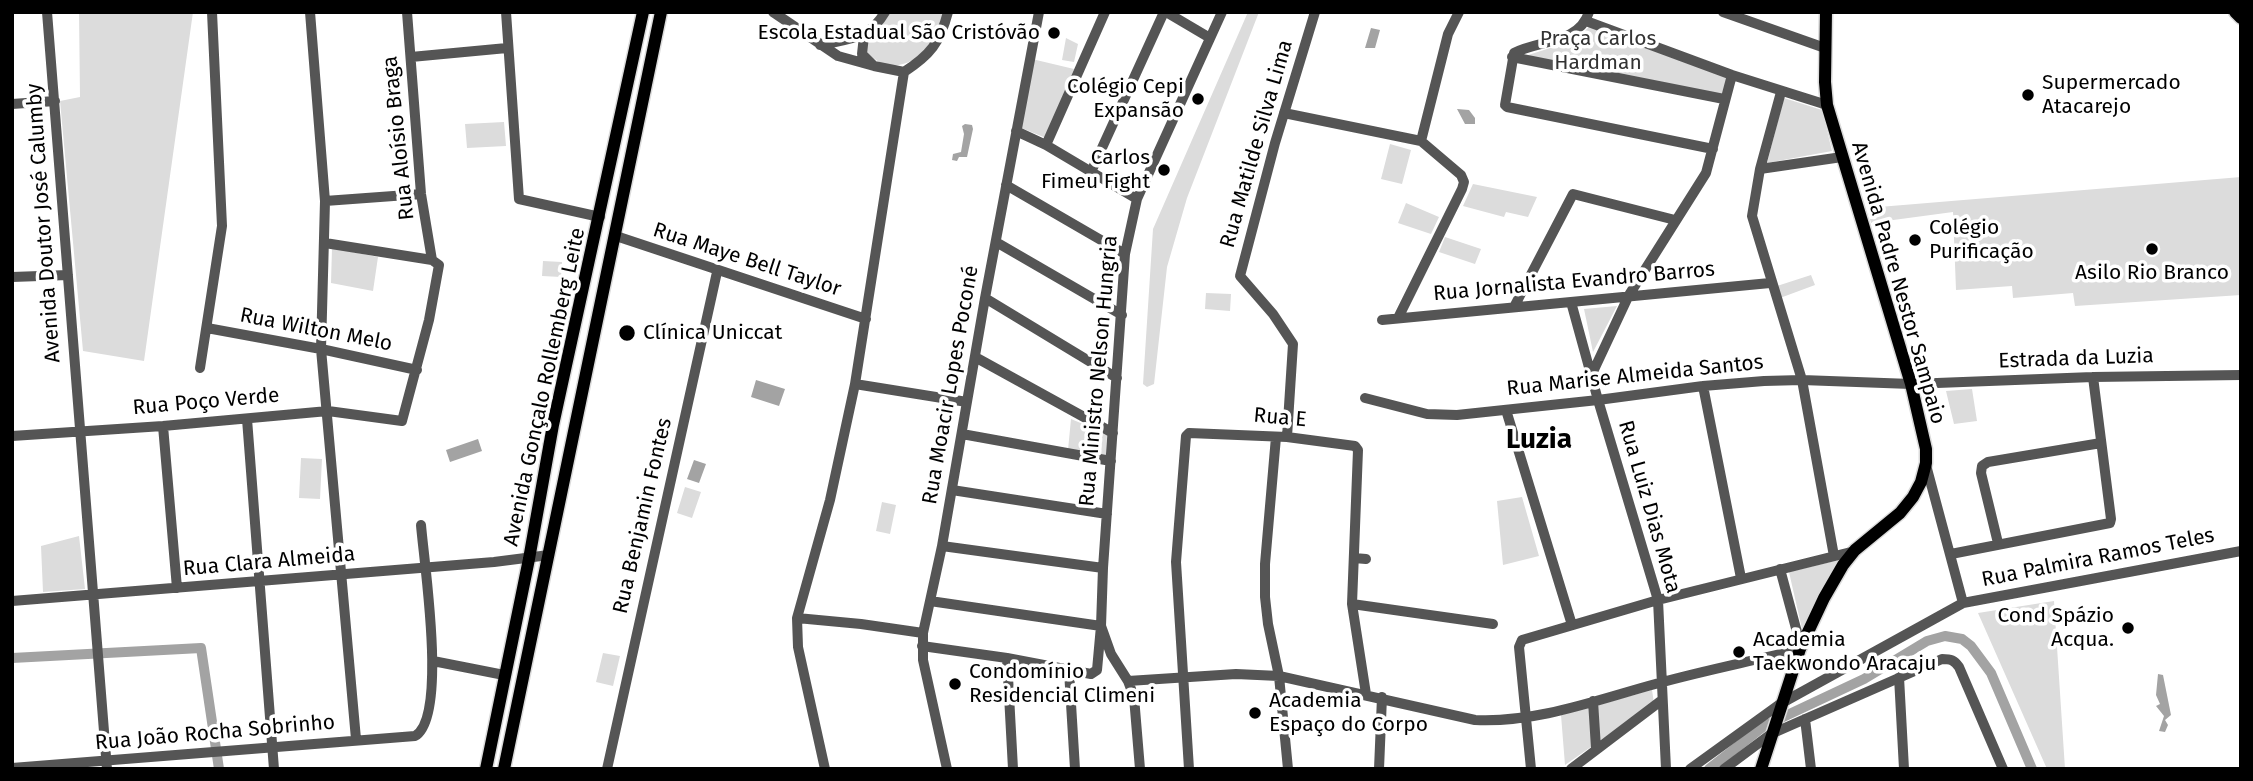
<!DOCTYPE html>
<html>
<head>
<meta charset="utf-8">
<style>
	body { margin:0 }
	#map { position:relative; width:2253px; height:781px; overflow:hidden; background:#fff; font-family:"Fira Sans",sans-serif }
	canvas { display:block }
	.frame { position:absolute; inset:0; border:14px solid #000; pointer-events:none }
</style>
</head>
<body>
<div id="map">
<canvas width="2253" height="781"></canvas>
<div class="frame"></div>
</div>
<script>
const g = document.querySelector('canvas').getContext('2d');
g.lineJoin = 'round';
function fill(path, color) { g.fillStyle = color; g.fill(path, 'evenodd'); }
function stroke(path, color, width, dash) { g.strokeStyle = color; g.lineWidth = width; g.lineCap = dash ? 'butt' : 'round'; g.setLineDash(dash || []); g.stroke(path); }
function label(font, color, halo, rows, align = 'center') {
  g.font = font + ' "Fira Sans",sans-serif'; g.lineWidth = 7; g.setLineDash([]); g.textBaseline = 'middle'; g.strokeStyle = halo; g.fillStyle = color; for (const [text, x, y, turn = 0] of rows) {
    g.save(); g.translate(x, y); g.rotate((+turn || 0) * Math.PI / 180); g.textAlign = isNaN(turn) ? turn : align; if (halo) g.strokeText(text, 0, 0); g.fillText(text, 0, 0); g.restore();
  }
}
fill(new Path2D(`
	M79 12H193L144 361 83 351 60 101 80 97Z
	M890 12H943C941 24 937 39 931 49 928 53 922 55 917 58 897 69 880 69 865 49 869 35 883 26 890 12Z
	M1248 12H1259L1187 198 1167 267 1154 384 1147 387 1143 384 1153 229Z
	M1591 25 1731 76 1724 98 1519 58 1575 40Z
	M1066 38 1078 44 1074 62 1062 60Z
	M1032 59 1074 69 1046 138 1019 127Z
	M1784 98 1822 110 1832 151 1767 163Z
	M504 122 506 146 467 148 465 124Z
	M1390 144 1411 150 1402 184 1381 179Z
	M2241 177V295L2075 306 2073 293 2013 298 2012 286 1956 290 1953 212 1871 223 1867 208Z
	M1473 184 1537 197 1528 217 1506 212 1504 217 1463 206Z
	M1406 203 1439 217 1431 234 1398 223Z
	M1445 237 1481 249 1475 264 1439 252Z
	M332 248 378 257 373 291 331 283Z
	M543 261 562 262 561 277 542 276Z
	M1811 275 1815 285 1780 298 1777 286Z
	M1206 293 1231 294 1230 311 1205 309Z
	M1617 306 1593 352 1584 309Z
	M1972 389 1977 421 1954 424 1946 391Z
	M1071 419 1107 434 1106 456 1068 450Z
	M301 458 322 459 320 499 299 498Z
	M685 487 701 492 692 518 677 513Z
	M1522 497 1539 556 1503 565 1497 501Z
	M882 502 896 505 890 534 876 531Z
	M79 536 85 589 43 592 41 546Z
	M1839 560 1802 629 1789 572Z
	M2054 601 2065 769H2047L1978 613Z
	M603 653 620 656 613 686 596 682Z
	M1652 690 1654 703 1565 765 1561 715Z`), '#dcdcdc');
fill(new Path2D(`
	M1371 28 1380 30 1375 48H1365Z
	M1457 109 1469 110 1475 118V124H1465Z
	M965 124 972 125 973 129 967 157H959L957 161 952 160 953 154 961 152 964 134 962 126Z
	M756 380 785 389 779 406 751 397Z
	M478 439 482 451 450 462 446 450Z
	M694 460 706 464 699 483 687 479Z
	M2158 674 2163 675 2171 715 2165 720 2168 725 2165 732 2159 731 2164 716 2156 706 2160 704 2156 695Z`), '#a3a3a3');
stroke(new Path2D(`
	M12 658 201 648 219 769
	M1709 769 1764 726 1864 679 1927 641 1945 636 1962 639 1971 646 1991 673 2032 769`), '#a3a3a3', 10);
const major = new Path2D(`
	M2235 12 2241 18
	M486 769 529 559 553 425 643 12
	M504 769 661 12
	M1761 769 1800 649 1824 598 1843 565 1855 550 1900 513 1913 497 1921 482 1926 463V449L1911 384 1827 105 1825 82 1826 12`);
stroke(major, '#dbdbdb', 15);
stroke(new Path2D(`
	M47 12 107 769
	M310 12 325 201 321 349 356 739
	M407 12 421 194 432 260
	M506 12 519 199 600 217
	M773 12 838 56 874 66 904 72
	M1166 12 1210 38
	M1589 12C1579 44 1539 40 1514 53L1505 105 1507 107 1713 149
	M1723 12 1825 48
	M1586 21 1732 75 1827 105
	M864 36 862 54 873 65
	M820 45C848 39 869 40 885 12
	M411 57 507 48
	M1512 57 1724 99
	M904 72C930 55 940 43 948 12
	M1781 92 1760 169 1752 216 1802 380 1834 556
	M12 104 55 101
	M1284 113 1421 141 1461 175 1464 182 1462 189 1398 318
	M1016 131 1046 145 1137 199
	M1421 141 1448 34 1459 12
	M1046 145 1105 12
	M1760 169 1842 157
	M1091 172 1164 12
	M1006 185 1125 254
	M325 201 421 194
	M616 236 866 319
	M996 242 1122 315
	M12 277 68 275
	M985 298 1117 378
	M1571 302 1598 400 1658 600 1666 769
	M1514 307 1573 194 1675 220
	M1382 320 1770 283
	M207 328 321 349 417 370
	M975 357 1113 433
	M200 368 222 226 212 12
	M1592 374 1629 295 1706 173 1732 75
	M855 384 967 402
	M1703 386 1741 578
	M1365 398 1427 414 1457 415 1598 400 1703 386 1764 381 1802 380 1911 384 2093 377 2241 375
	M1506 410 1572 625
	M247 419 274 769
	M163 426 177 588
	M962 434 1111 461
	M12 436 163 426 328 411 402 421 429 320 439 265 432 260 325 243
	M1276 437 1265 564V597L1268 624 1279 676 1288 769
	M1287 437 1293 344 1273 314 1240 276 1275 143 1315 12
	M1926 465 1963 603
	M952 490 1107 514
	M1998 543 1981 473 1982 466 1988 462 2101 443
	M942 546 1103 568
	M1951 554 2110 523 2111 519 2093 377
	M1354 558 1366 559
	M1780 569 1801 647
	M12 601 494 562 549 555
	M1352 604 1493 624
	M797 618 861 624 923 633
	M922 646 1007 658 1091 674 1097 670 1101 626 930 601
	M1007 658 1013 769
	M433 661 504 675
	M1069 671 1075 769
	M1899 677 1904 769
	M1128 681 1236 674 1279 676 1475 720C1538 723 1599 699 1659 683 1706 670 1753 661 1800 649
	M1593 701 1596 748
	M1805 719 1811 769
	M12 768 415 736C448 717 424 563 421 525
	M607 769 717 272
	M825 769 798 647 797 618 830 500 855 384 904 72
	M947 769 923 660V633L942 546 985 298 1039 12
	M1140 769 1134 697 1128 681 1111 654 1101 626 1103 568 1125 254 1137 199 1222 12
	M1189 769 1176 562 1186 436 1189 433 1287 437 1355 446 1358 450 1352 604 1366 694
	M1379 769 1382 697
	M1531 769 1519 647 1522 640 1658 600 1855 551
	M1571 769 1662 700
	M1690 769 1780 704 1963 603 2241 551
	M1724 769 1771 734 1942 659C1951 659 1954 660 1959 667L2003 769`), '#555', 10);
stroke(major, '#000', 12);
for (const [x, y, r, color] of [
	[1054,33,7,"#000"],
	[2028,95,7,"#000"],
	[1198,99,7,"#000"],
	[1164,170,7,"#000"],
	[1915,240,7,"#000"],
	[2152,249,7,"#000"],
	[627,333,9,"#000"],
	[2128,628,7,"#000"],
	[1739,652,7,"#000"],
	[955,684,7,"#000"],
	[1255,713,7,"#000"]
]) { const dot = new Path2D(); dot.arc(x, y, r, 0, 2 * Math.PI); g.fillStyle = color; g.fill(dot); stroke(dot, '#fff', 2.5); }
label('21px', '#000', '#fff', [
	["Escola Estadual São Cristóvão",1040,33,"right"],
	["Supermercado",2042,83],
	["Atacarejo",2042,107],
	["Colégio Cepi",1184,87,"right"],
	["Expansão",1184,111,"right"],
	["Carlos",1150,158,"right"],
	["Fimeu Fight",1150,182,"right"],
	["Colégio",1929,228],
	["Purificação",1929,252],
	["Asilo Rio Branco",2152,273,"center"],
	["Clínica Uniccat",643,333],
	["Cond Spázio",2114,616,"right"],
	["Acqua.",2114,640,"right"],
	["Academia",1753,640],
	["Taekwondo Aracaju",1753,664],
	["Condomínio",969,672],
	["Residencial Climeni",969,696],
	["Academia",1269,701],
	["Espaço do Corpo",1269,725]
], 'left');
label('21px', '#333', '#fff', [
	["Praça Carlos",1598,39],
	["Hardman",1598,63]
]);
label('21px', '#000', '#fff', [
	["Rua Aloísio Braga",399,138,-96],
	["Rua Matilde Silva Lima",1257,144,-74],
	["Avenida Doutor José Calumby",44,223,-94],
	["Rua Maye Bell Taylor",747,260,18],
	["Rua Jornalista Evandro Barros",1574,282,-5],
	["Avenida Padre Nestor Sampaio",1898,283,74],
	["Rua Wilton Melo",316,330,11],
	["Estrada da Luzia",2076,359,-2],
	["Rua Ministro Nelson Hungria",1099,371,-85],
	["Rua Marise Almeida Santos",1635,376,-6],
	["Rua Moacir Lopes Poconé",951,385,-80],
	["Avenida Gonçalo Rollemberg Leite",545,387,-78],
	["Rua Poço Verde",206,402,-5],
	["Rua E",1280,418,5],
	["Rua Luiz Dias Mota",1649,507,74],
	["Rua Benjamin Fontes",643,516,-77],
	["Rua Palmira Ramos Teles",2098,558,-11],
	["Rua Clara Almeida",269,562,-5],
	["Rua João Rocha Sobrinho",215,733,-5]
]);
label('bold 28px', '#000', '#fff', [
	["Luzia",1539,440]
]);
</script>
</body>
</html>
